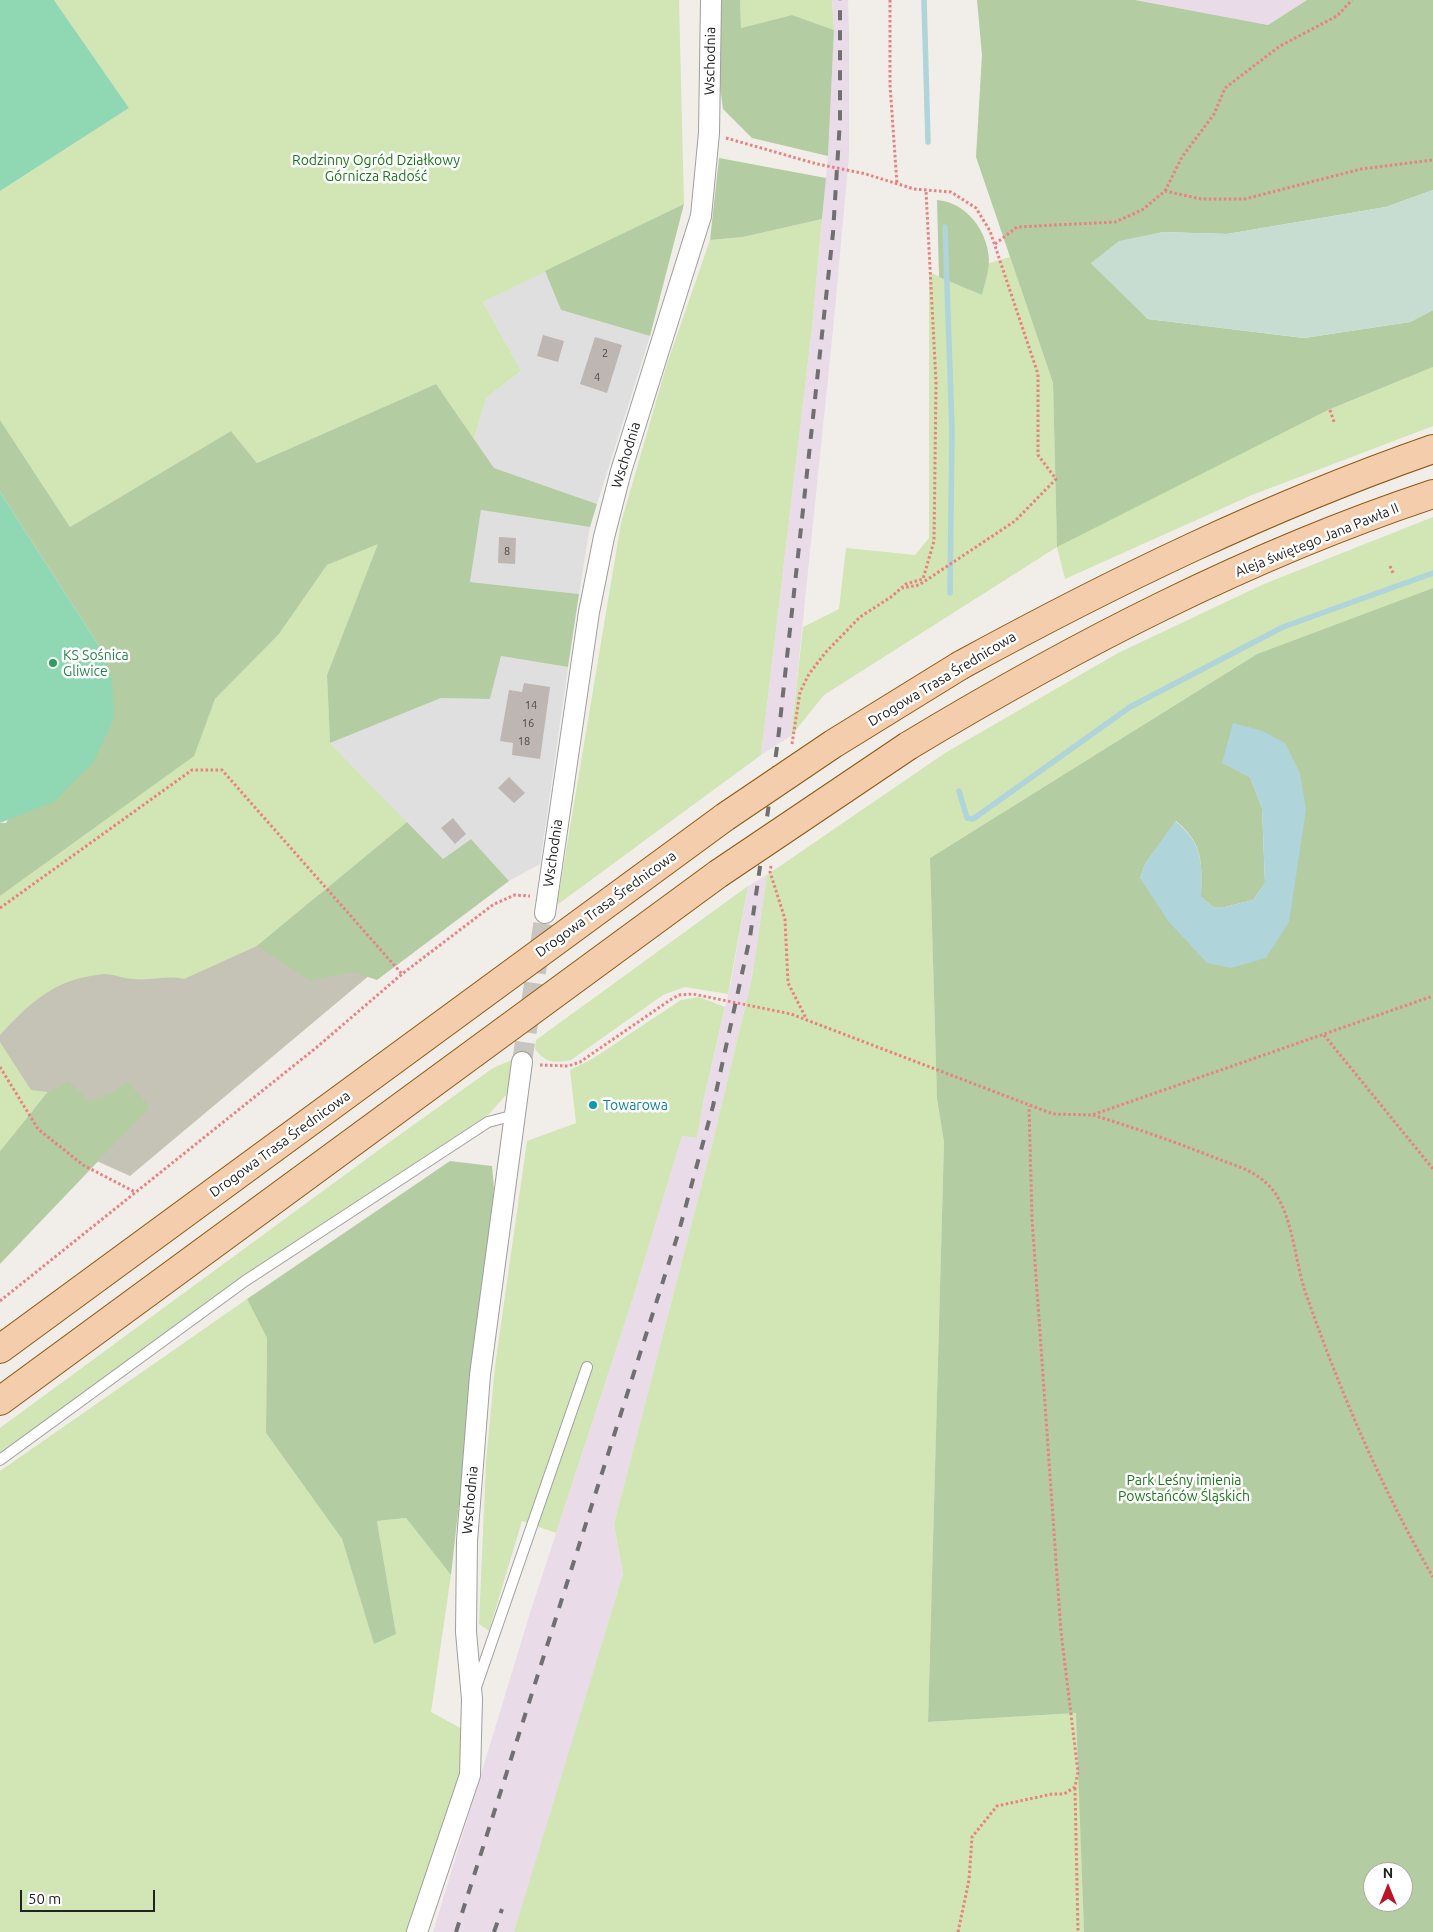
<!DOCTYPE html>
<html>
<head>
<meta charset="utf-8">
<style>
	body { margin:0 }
	#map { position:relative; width:1433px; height:1932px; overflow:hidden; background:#f1eee9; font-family:Ubuntu,sans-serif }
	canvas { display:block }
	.north { position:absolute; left:1363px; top:1862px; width:50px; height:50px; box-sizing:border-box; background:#fff; border:1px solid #a7a7a7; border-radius:50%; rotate:0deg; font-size:14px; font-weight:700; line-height:20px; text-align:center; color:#222 }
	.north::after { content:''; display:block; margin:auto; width:18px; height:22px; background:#be1526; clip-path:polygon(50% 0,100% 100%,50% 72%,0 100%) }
	.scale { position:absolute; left:20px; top:1890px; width:135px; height:22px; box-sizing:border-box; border:2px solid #222; border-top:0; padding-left:6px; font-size:15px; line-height:18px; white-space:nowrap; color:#222; -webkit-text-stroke:4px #fff; paint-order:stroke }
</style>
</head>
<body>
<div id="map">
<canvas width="1433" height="1932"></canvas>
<div class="north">N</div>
<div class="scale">50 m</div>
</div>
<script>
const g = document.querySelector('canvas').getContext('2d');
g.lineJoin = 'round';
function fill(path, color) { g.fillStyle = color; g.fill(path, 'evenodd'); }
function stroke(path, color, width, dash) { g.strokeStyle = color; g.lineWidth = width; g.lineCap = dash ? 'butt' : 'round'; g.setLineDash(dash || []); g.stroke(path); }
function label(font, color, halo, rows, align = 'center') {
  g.font = font + ' Ubuntu,sans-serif'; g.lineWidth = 5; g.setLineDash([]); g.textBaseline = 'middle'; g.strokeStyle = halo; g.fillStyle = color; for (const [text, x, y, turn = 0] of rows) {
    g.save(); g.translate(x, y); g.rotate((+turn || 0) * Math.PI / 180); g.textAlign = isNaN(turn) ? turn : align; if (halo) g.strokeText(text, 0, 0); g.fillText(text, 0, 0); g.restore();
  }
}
fill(new Path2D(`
	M545 271 561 310 650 336 597 504 494 468 474 439 486 398 521 371 483 302Z
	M481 510 590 527 579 594 470 582Z
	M501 656 568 667 540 864 509 881 471 839 443 859 330 743 441 698 490 699Z`), '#dfdfdf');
fill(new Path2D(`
	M832 0H848L849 30V156L833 330 791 736 761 755 812 328 828 156 834 30Z
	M1135 0H1307L1268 25Z
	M767 875 752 978 713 1141 614 1524 623 1574 527 1893 514 1932H433L530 1613 632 1301 682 1136 697 1138 703 1102 731 982 748 886Z`), '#e9dce8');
fill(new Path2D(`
	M218 777 383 964 130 1176 90 1158 38 1120 0 1050V920Z`), '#c5c3b5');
fill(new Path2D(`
	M54 0H679L684 204 483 302 521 371 486 398 474 439 436 384 257 463 231 431 70 527 0 420V191L129 108Z
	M740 0H832L834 30 792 15 741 28Z
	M822 219 812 328 761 755 557 905 621 523 666 367 710 240 743 237Z
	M1010 257 1053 383 1057 546 1328 410 1433 367V426L1252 495 1065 579 1057 547 824 695 791 736 803 627 839 609 846 548 915 555 929 538V272L982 295 989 263Z
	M1433 517V588L1257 654 930 858 937 1099 944 1142 928 1722 1077 1713 1084 1932H514L623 1574 614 1524 713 1141 752 978 767 875 945 753 1118 653 1264 584Z
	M379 543 327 675 330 743 407 822 257 946 184 979C167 975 151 981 134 979 124 979 114 974 104 974 54 979 32 1001 0 1035V896L193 756 215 699 279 634 327 565Z
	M748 886 728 994 685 987 663 995 571 1060C555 1063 545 1063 535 1049L536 1040Z
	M699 997 725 1007 703 1102 697 1138 682 1136 632 1301 556 1533 522 1521 489 1631 479 1624 486 1462 495 1366 527 1141 576 1123 570 1070 592 1059 681 1000Z
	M0 1042 31 1090 48 1092 0 1151Z
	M514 1059 506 1095 489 1114 300 1238 0 1455V1428L391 1141 493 1068Z
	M247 1299 267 1338 266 1433 342 1539 374 1643 396 1634 377 1521 406 1518 451 1575 431 1712 464 1730 460 1779 408 1932H0V1471Z`), '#d1e5b5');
fill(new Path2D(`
	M721 0H740L741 28 792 15 834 30 828 156 752 138 723 109 718 70Z
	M977 0H1135L1268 25 1307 0H1433V190L1386 207 1227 234 1162 232 1091 263 1148 319 1304 338 1410 322 1433 310V367L1328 410 1057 547 1053 383 976 157 982 55Z
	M719 158 826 178 822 219 743 237 710 240Z
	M937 200C967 202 988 232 989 260 989 272 984 285 982 295L939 277Z
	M684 204 650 336 561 310 545 271Z
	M436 384 494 468 597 504 590 527 481 510 470 582 579 594 568 667 501 656 490 699 441 698 330 743 327 675 378 544 327 565 279 634 215 699 194 756 0 896V823H6L101 649 0 492V420L70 527 231 431 257 463Z
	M1433 588V1932H1084L1076 1713 928 1722 944 1142 937 1099 930 858 1257 654ZM1223 763 1300 773 1266 958 1140 878 1145 864 1176 821C1204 844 1202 864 1201 897L1213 907H1225L1253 900 1265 883 1262 808 1250 777ZM1373 1872H1403V1902H1373Z
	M407 822 443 859 471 839 509 881 377 980 353 972 310 981 257 946Z
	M69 1081 89 1101 116 1091 126 1081 150 1107 0 1264V1151L48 1092Z
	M450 1161 492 1166 494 1189 451 1575 406 1518 377 1521 396 1634 374 1644 342 1539 266 1433 267 1338 247 1299Z`), '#b3cca2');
fill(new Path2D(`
	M1433 190V310L1410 322 1304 338 1148 319 1091 263 1119 241 1162 232 1227 234 1386 207Z`), '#c8ddd1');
fill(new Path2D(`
	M0 0H54L129 108 0 191Z
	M0 492 101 649 112 677 114 717 94 761 55 801 0 823Z`), '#90d7b4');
fill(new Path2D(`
	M1233 723 1263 731 1285 743 1300 773 1306 810 1289 922 1266 958 1231 968 1207 963 1168 921 1140 878 1145 864 1175 821C1204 844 1202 864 1201 897L1213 907H1225L1253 900 1265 883 1262 808 1250 777 1222 763Z`), '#afd4d9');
stroke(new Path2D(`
	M924 0 928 142
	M945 227 952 430 950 593
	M959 791 967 818 973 819 1130 707 1283 627 1433 573`), '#afd4d9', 5.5);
fill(new Path2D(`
	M543 335 564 341 558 362 537 356Z
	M595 337 622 345 607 393 580 384Z
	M499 537 516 538 515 564 498 563Z
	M524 683 550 687 540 759 512 755 513 743 500 741 509 690 522 692Z
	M509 777 525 793 514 803 498 788Z
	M453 818 466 834 455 844 441 828Z`), '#beb6b2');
stroke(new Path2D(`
	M522 1062 545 913`), '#c8c5c1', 20, [20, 10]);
const service = new Path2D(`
	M0 1460 245 1281 488 1122 515 1115
	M476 1687 587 1367`);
const minor = new Path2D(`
	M545 913 589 612 604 537 621 471 701 216 709 133 711 0
	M417 1932 470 1775 472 1699 466 1632 467 1541 480 1375 522 1062`);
const primary = new Path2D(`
	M961 665C1113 582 1269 506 1433 449
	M908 746C1074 646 1249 555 1433 494
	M0 1349 725 817
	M0 1401 718 874`);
stroke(service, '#9f9f9f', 12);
stroke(minor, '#9f9f9f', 22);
stroke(primary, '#8f5810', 30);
stroke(new Path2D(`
	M890 0V85L897 184
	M726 138 817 164 866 174 914 189 951 192 976 208 990 231 1038 374V455L1056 479 1015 521 919 585 902 588
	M1165 191 1182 157 1214 114 1225 88 1280 46 1337 16 1352 0
	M995 244 1017 227 1115 222 1142 210 1165 191 1201 199H1245L1361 169 1433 160
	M1330 410 1334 422
	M1390 566 1393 573
	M792 744 800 692 809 674 825 653 860 617 891 597 906 584 923 579 934 541 936 382 926 191
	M771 866 770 872 785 919 788 983 806 1018
	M0 908 192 770H222L402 974
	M1324 1035 1433 1169
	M540 1065 568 1066 580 1062 670 1000 679 995 693 994 791 1014 1053 1114 1092 1115 1433 996
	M0 1067 38 1129 83 1165 135 1192
	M1093 1115C1135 1128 1176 1142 1218 1159 1234 1165 1252 1170 1265 1182 1293 1205 1294 1261 1306 1294 1340 1391 1381 1488 1433 1577
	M0 1301 317 1047 402 974 494 904 515 895 530 896
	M1075 1788 1078 1932
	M958 1932 969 1880 972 1837 997 1806 1052 1794H1064L1075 1787 1078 1772 1061 1632 1032 1219 1029 1106`), '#ec7f7f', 3, [2.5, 2.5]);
stroke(service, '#fff', 10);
stroke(minor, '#fff', 20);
stroke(primary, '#f3cdac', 28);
stroke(new Path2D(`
	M456 1932 679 1231 713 1106 750 937 778 740 833 233 840 120V0
	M494 1932 502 1909`), '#707070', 4, [10, 10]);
const primaryBridge = new Path2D(`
	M725 817 833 744 961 665
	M718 874 908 746`);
stroke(primaryBridge, '#8f5810', 30, []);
stroke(primaryBridge, '#f3cdac', 28);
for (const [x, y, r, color] of [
	[53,663,5,"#2e9e5b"],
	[593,1105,5,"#0f9aa8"]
]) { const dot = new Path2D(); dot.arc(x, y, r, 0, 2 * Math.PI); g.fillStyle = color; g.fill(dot); stroke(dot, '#fff', 2); }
label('11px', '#494746', null, [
	["2",605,353],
	["4",597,377],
	["8",507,551],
	["14",531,705],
	["16",528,723],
	["18",524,741]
]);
label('14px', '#222', '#fff', [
	["Wschodnia",710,61,-89],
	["Wschodnia",626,455,-73],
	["Aleja świętego Jana Pawła II",1317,540,-22],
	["Drogowa Trasa Średnicowa",942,679,-31],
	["Wschodnia",553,853,-82],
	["Drogowa Trasa Średnicowa",606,904,-36],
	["Drogowa Trasa Średnicowa",280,1144,-36],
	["Wschodnia",470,1500,-85]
]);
label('14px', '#197718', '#fff', [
	["Rodzinny Ogród Działkowy",376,160],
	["Górnicza Radość",376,176],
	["Park Leśny imienia",1184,1480],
	["Powstańców Śląskich",1184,1496]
]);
label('14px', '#27864d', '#fff', [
	["KS Sośnica",63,655],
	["Gliwice",63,671]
], 'left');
label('14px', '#0d838f', '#fff', [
	["Towarowa",603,1105]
], 'left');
</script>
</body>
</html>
